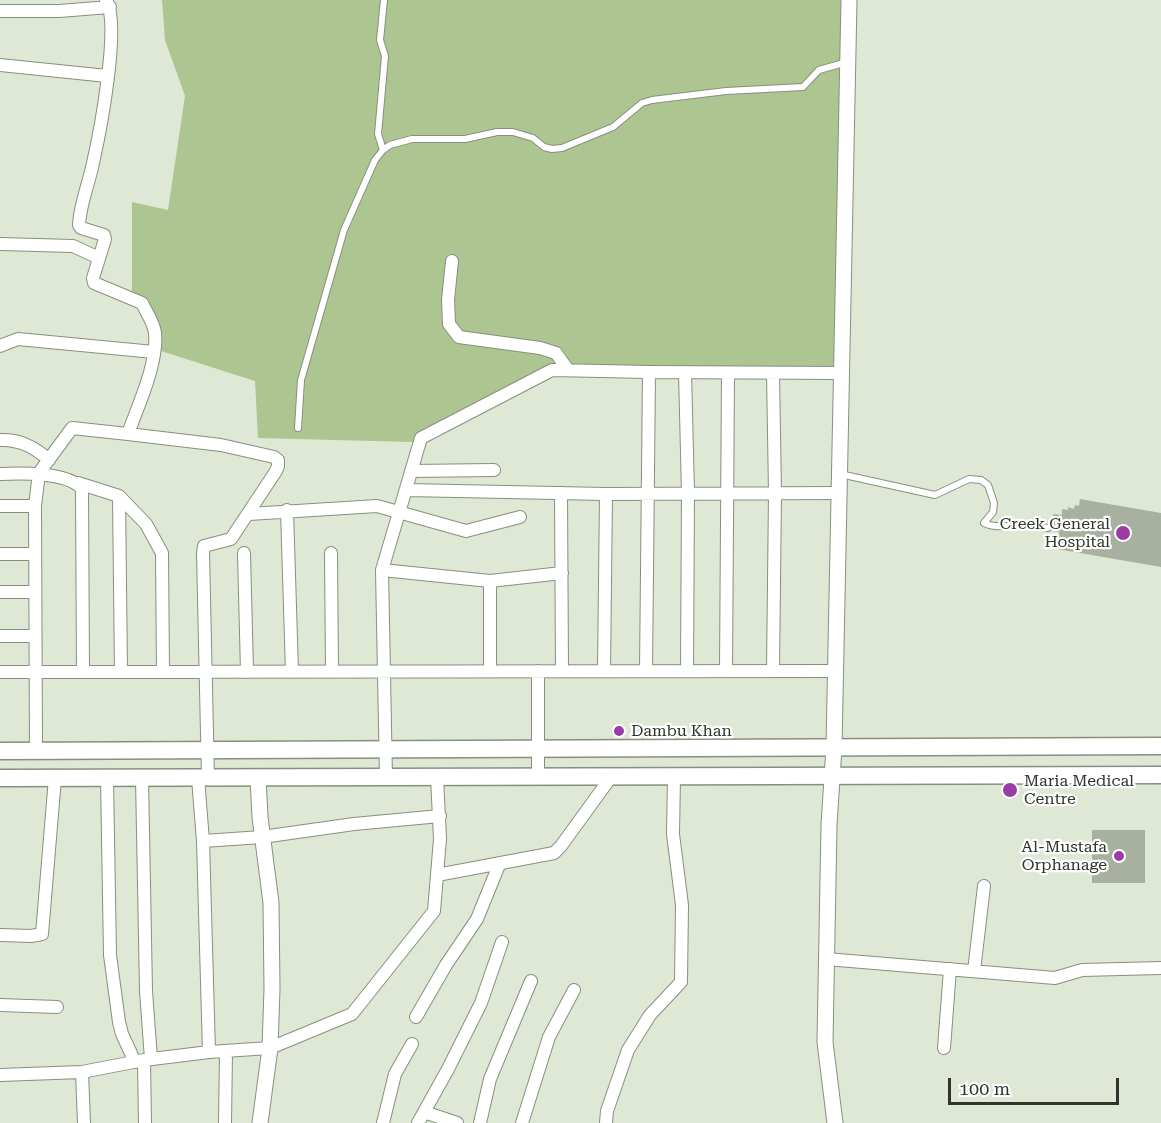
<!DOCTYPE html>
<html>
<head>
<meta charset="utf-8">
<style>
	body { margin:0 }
	#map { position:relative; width:1161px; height:1123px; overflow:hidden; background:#dee8d5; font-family:"Roboto Serif",serif }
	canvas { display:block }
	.scale { position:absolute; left:948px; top:1078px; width:171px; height:27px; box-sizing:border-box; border:3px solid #30342c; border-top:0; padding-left:8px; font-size:18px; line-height:21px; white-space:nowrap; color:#30342c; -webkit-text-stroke:4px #fff; paint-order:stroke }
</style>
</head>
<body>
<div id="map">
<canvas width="1161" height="1123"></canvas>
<div class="scale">100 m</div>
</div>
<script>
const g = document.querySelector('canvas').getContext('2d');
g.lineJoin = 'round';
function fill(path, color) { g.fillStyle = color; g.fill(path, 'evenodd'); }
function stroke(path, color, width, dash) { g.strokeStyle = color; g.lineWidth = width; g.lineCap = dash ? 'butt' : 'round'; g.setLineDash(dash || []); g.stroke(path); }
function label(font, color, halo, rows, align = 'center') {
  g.font = font + ' "Roboto Serif",serif'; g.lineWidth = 4.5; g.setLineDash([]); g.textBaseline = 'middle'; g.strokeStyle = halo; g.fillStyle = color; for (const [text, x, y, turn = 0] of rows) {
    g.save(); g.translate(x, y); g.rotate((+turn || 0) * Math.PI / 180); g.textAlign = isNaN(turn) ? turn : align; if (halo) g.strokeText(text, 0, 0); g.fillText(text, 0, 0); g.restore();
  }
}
fill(new Path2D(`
	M162 0H847L841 367 552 365 412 442 258 438 255 381 158 350 159 335 132 299V202L168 210 185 96 165 40Z`), '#acc591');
fill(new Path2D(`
	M1080 499 1161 513V567L1057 549 1059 532 1052 531 1053 514 1062 515V509L1068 510V507L1074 509 1075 505 1079 506Z
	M1092 830H1145V883H1092Z`), '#a8b19f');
const service = new Path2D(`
	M383 150 378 134 385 56 380 40 384 0
	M298 428 301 380 344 230 375 160 383 150 390 145 412 139H465L497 132H513L533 138 544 147 552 149 562 148 613 127 642 103 652 100 726 91 803 87 819 70 847 62
	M840 474 935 495 969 479 981 480 988 485 994 503 993 512 984 523C996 529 1011 525 1023 524 1031 524 1040 527 1048 528`);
const minor = new Path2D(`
	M0 11H59L110 7
	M0 65 107 76
	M0 244 73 246 99 258
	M452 261 448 300 449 324 459 337 540 348 556 353 568 370
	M0 346 18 339 154 352
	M685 372 688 493 687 671
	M773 373 775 493 773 671
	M128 434 221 445 274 457 278 460V466L276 471 231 539 204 546 203 553 208 778
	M0 440C20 439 35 447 49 460
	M411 471 494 470
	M0 474C21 473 69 472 82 489L83 672
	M78 483 119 496 146 524 162 553 163 672
	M406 490 606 494 839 493
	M561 493 562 671
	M119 496 121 672
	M0 506H35
	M287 510 292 672
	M249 514 377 506 466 531 520 517
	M244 553 247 672
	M331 553 332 672
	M0 554H35
	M382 570 490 581 562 573
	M0 592H35
	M0 636H35
	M490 671V581
	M538 671V777
	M604 671 606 494
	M646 671 649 372
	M726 671 728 373
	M0 672 835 671
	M36 751 35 506 39 473 72 428 128 434C138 405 158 364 155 333 154 323 146 312 142 303L94 283 93 278 105 239 104 235 81 228 79 225C80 204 89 183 93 163 100 132 121 24 106 0
	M107 778 110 955 119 1022 122 1034 135 1062
	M142 778 146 991 151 1059
	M198 778 203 841 209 1052
	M386 778 382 570 421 438 552 370 649 372 840 373
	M203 841 262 837 354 824 440 816
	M437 875 554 853 561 846 611 777
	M0 935 31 936 42 934 55 778
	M826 959 1055 978 1082 970 1161 968
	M974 971 984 886
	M0 1005 57 1007
	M416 1017 446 965 477 919 499 865
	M944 1048 950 969
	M144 1060 145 1123
	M82 1072 84 1123
	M0 1075 82 1072 144 1060 209 1052 270 1048 352 1014 434 911 440 839 437 777
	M424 1112 457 1123
	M225 1123 226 1052
	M383 1123 395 1074 412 1044
	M418 1123 448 1069 481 1003 502 942
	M480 1123 490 1079 531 981
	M522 1123 549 1037 574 990
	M606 1123 607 1111 628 1050 650 1015 681 982 682 905 673 834 674 777`);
const tertiary = new Path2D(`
	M258 778 260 817 271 903 272 989 270 1048 260 1123
	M835 1123 825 1042 829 825 834 747 849 0`);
const secondary = new Path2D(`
	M0 751 1161 746
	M0 778 1161 775`);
stroke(service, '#87907e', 8);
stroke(minor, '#87907e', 14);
stroke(tertiary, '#87907e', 17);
stroke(secondary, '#87907e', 19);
stroke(service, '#fff', 6);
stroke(minor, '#fff', 12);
stroke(tertiary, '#fff', 15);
stroke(secondary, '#fff', 16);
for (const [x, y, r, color] of [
	[1123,533,8,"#9b3ba4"],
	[619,731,6,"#9b3ba4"],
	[1010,790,8,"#9b3ba4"],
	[1119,856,6,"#9b3ba4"]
]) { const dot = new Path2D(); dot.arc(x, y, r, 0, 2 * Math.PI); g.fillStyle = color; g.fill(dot); stroke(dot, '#fff', 2); }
label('16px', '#30342c', '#fff', [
	["Creek General",1110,524],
	["Hospital",1110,542],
	["Dambu Khan",631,731,"left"],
	["Maria Medical",1024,781,"left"],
	["Centre",1024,799,"left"],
	["Al-Mustafa",1107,847],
	["Orphanage",1107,865]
], 'right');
</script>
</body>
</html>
